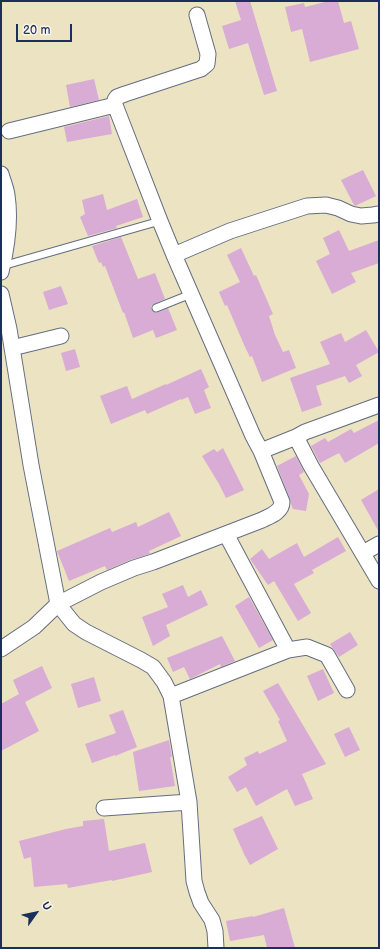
<!DOCTYPE html>
<html>
<head>
<meta charset="utf-8">
<style>
	body { margin:0 }
	#map { position:relative; width:380px; height:949px; overflow:hidden; background:#ebe3c1; font-family:"Balsamiq Sans",sans-serif }
	canvas { display:block }
	.frame { position:absolute; inset:0; border:2px solid #1b2f5e; pointer-events:none }
	.north { position:absolute; left:16px; top:893px; width:40px; height:40px; -webkit-text-stroke:3px #fcf5e5; paint-order:stroke; rotate:57deg; font-size:11px; font-weight:700; line-height:16px; text-align:center; color:#1b2f5e }
	.north::after { content:''; display:block; margin:auto; width:14px; height:18px; background:#1b2f5e; clip-path:polygon(50% 0,100% 100%,50% 72%,0 100%) }
	.scale { position:absolute; left:16px; top:24px; width:56px; height:18px; box-sizing:border-box; border:2px solid #1b2f5e; border-top:0; padding-left:5px; font-size:12px; line-height:14px; white-space:nowrap; color:#1b2f5e; -webkit-text-stroke:3px #fcf5e5; paint-order:stroke }
</style>
</head>
<body>
<div id="map">
<canvas width="380" height="949"></canvas>
<div class="frame"></div>
<div class="north">U</div>
<div class="scale">20 m</div>
</div>
<script>
const g = document.querySelector('canvas').getContext('2d');
g.lineJoin = 'round';
function fill(path, color) { g.fillStyle = color; g.fill(path, 'evenodd'); }
function stroke(path, color, width, dash) { g.strokeStyle = color; g.lineWidth = width; g.lineCap = dash ? 'butt' : 'round'; g.setLineDash(dash || []); g.stroke(path); }
fill(new Path2D(`
	M235 1H250L277 91 264 95 248 43 229 49 222 26 241 20Z
	M329 1H338L344 23 351 21 359 49 310 62 302 29 291 32 285 7 304 3 305 7Z
	M94 79 99 100 70 107 66 85Z
	M109 116 112 134 67 142 64 127Z
	M363 170 376 196 355 206 354 205 341 180Z
	M103 194 107 210 137 199 143 217 116 226 117 228 88 236 80 217 85 214 82 200Z
	M339 230 349 251 379 240V263L351 273 356 282 332 294 316 261 330 254 323 238Z
	M121 237 138 279 155 273 165 299 152 305 151 307 152 310 156 313 168 308 177 330 156 338 153 330 133 338 124 312 123 313 105 266 103 267 101 262 99 263 92 246Z
	M241 248 254 276 256 275 273 314 269 316 275 335 283 352 289 350 296 368 262 382 252 356 250 357 245 347 227 305 225 306 219 292 240 282 227 255Z
	M61 286 68 304 49 310 43 292Z
	M366 330 379 352 356 365 362 376 349 383 345 376 316 386 322 405 302 412 290 378 330 364 320 342 341 333 345 342Z
	M75 349 80 367 66 371 61 353Z
	M201 369 209 387 204 390 211 408 195 414 188 397 181 400V399L147 414 145 410 111 424 100 396 127 386 132 399 166 384V385Z
	M379 420V443L345 463 339 453 320 463 311 446 325 438 328 442 351 429 354 433Z
	M223 448 244 490 226 498 219 484 202 456 214 449 217 452Z
	M296 456 304 472 299 475 309 494 306 511 293 509 291 504 290 499 277 466Z
	M379 489V532L361 500Z
	M169 512 181 536 149 551 150 554 130 560 107 570 105 566 69 581 57 551 110 528 112 532 136 522 138 527Z
	M338 537 346 551 312 570 314 573 294 584 311 613 298 621 274 581 268 585 250 559 262 549 269 559 297 543 304 557Z
	M183 585 188 597 201 590 208 605 166 625 170 636 153 646 142 617 168 607 162 594Z
	M249 597 273 640 259 648 235 606Z
	M350 632 358 645 339 657 330 644Z
	M222 636 235 661 221 667 220 664 190 679 184 667 173 672 167 658Z
	M42 666 52 688 25 702 39 731 1 751V704L19 694 13 680Z
	M323 669 334 693 318 701 307 676Z
	M94 677 101 701 78 708 71 684Z
	M278 683 326 764 302 774 313 799 295 806 287 789 256 806 246 787 237 792 228 777 247 765 244 758 258 751 259 754 287 741 278 721 280 720 263 691Z
	M123 710 137 747 115 756V755L92 763 85 744 116 733 109 715Z
	M349 727 360 750 345 757 334 734Z
	M169 740 172 757H170L175 786 139 791 133 752Z
	M262 816 278 849 250 865 244 854 233 829Z
	M104 819 109 851 145 843 152 872 112 881V880L68 888 67 884 34 887 31 857 24 859 19 841 66 829 83 826V821Z
	M284 908 295 948H267L264 935 230 941 226 921 253 916V917Z`), '#d8acd5');
const service = new Path2D(`
	M2 266 160 221
	M156 308 191 294`);
const minor = new Path2D(`
	M9 131 115 105
	M1 174C3 181 6 188 7 195 11 221 7 247 1 272
	M174 255 160 221 115 105V100L117 97 125 94 201 69 207 64 208 54 197 15
	M1 294 9 329 31 465 58 604 74 624 86 632 141 660 153 667 164 682 171 696 189 802 194 881 197 892 201 903 212 920 215 931 216 948
	M12 348 61 336
	M296 437 311 466 379 581
	M261 451 296 437 305 432 379 405
	M226 534 288 650
	M363 553 379 544
	M1 649 34 627 58 604 101 582 134 568 153 562 262 520C270 516 282 512 282 502L261 451 253 436 174 255 230 231 307 206 326 205 338 208 351 214 361 216 373 215 379 214
	M171 696 288 650 307 647 327 655 347 690
	M104 808 189 802`);
stroke(service, '#646e81', 9);
stroke(minor, '#646e81', 17);
stroke(service, '#fff', 7);
stroke(minor, '#fff', 15);
</script>
</body>
</html>
